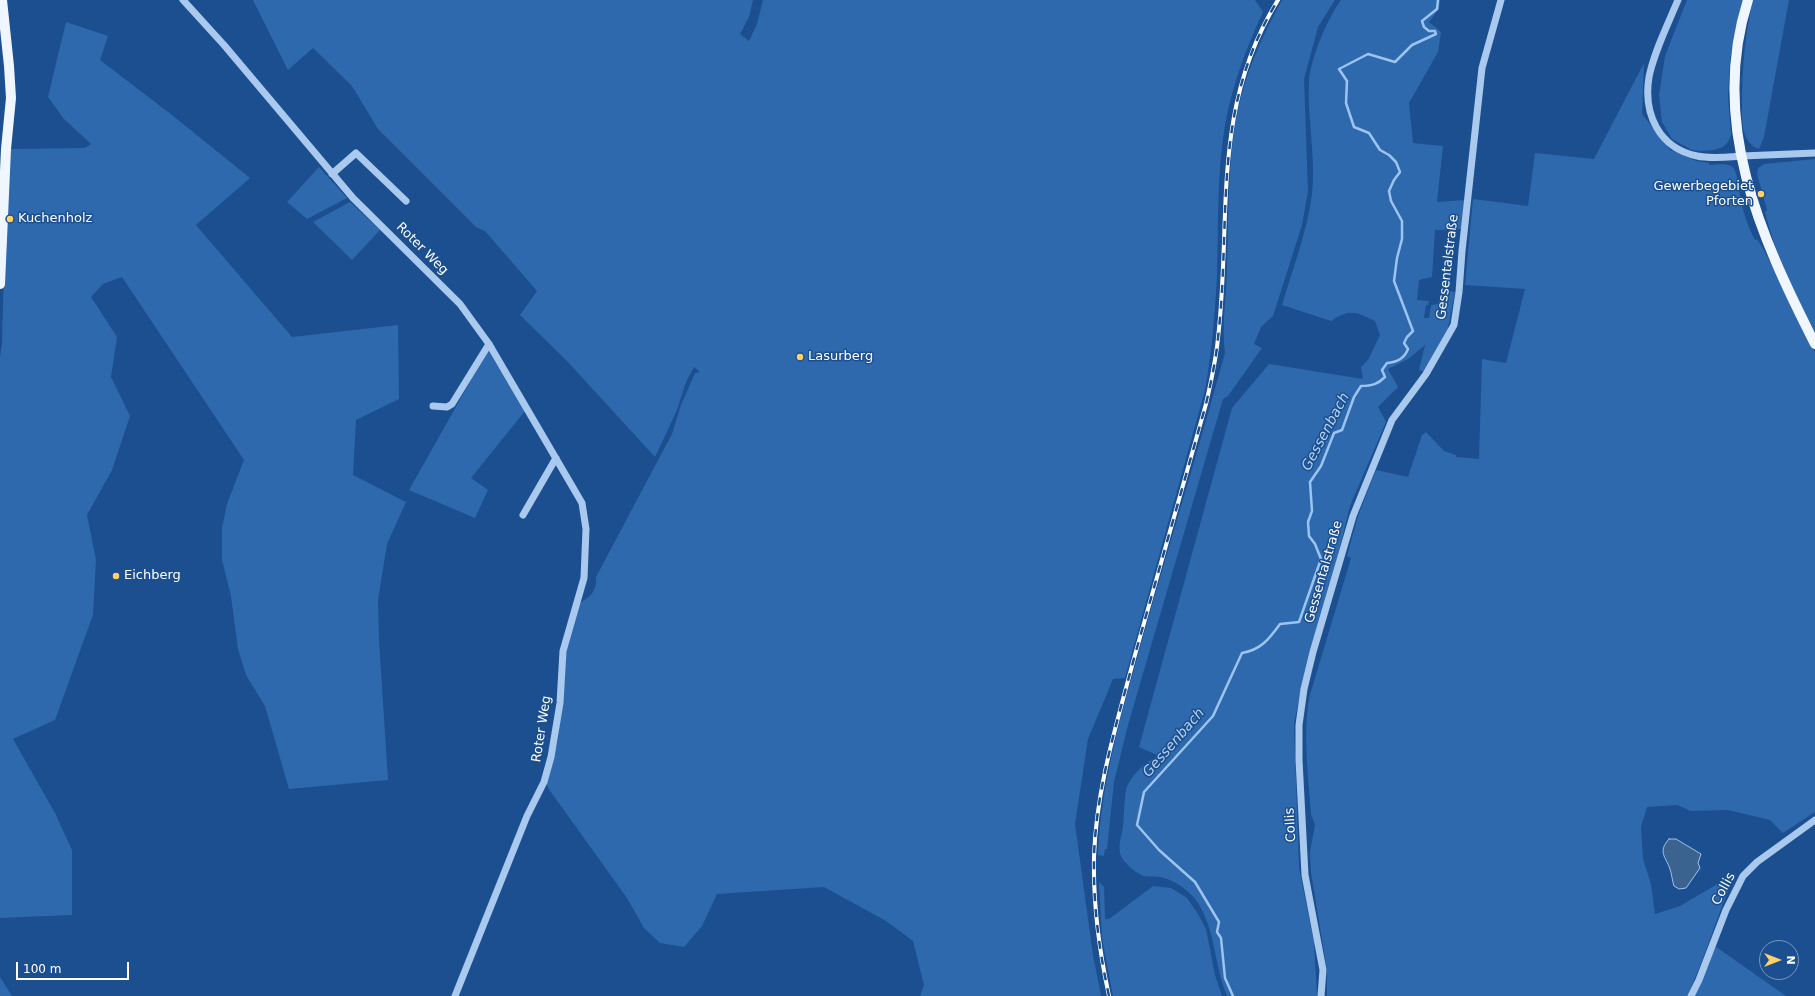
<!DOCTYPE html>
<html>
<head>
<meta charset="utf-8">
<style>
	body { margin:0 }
	#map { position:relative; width:1815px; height:996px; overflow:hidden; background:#1b4f8f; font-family:"DejaVu Sans",sans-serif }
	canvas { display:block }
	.north { position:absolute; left:1759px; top:940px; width:40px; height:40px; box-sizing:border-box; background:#1b4f8f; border:1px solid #7695bc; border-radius:50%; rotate:90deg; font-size:11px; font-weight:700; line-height:16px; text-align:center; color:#fff }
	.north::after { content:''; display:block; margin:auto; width:14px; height:18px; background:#ffd166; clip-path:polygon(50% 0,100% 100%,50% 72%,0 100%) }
	.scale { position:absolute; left:16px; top:962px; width:113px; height:18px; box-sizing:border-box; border:2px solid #fff; border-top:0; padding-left:5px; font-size:12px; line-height:14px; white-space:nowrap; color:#fff; -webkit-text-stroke:3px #1b4f8f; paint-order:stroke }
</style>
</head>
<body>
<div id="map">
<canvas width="1815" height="996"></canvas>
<div class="north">N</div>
<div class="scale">100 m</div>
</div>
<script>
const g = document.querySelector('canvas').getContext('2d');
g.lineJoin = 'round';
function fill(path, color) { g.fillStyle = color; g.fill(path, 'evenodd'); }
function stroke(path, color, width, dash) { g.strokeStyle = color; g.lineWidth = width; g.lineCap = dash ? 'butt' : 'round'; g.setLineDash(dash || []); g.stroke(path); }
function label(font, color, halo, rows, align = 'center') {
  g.font = font + ' "DejaVu Sans",sans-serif'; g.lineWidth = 3; g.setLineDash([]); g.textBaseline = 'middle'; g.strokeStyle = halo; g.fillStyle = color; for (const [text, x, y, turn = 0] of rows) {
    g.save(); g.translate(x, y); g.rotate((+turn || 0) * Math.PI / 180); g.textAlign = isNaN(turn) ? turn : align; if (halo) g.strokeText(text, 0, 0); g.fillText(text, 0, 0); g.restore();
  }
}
fill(new Path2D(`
	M253 0H753L749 17 740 34 749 41 757 24 763 0H1255L1263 12C1249 42 1237 73 1229 106 1216 161 1219 219 1217 275 1215 314 1212 352 1205 390L1125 678 1113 679 1088 739 1075 824 1093 955 1101 996H920L924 985 913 941 886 921 824 887 717 894 702 926 684 947 660 943 644 928 627 898 548 788 546 782 558 740 565 650 580 603C591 596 597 591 596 577L672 434 681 405 695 373 700 372 694 367 686 382 677 410 655 457 566 360 520 315 537 291 485 231 476 227 378 129 352 86 313 48 288 70Z
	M1282 0H1335L1318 27 1304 79 1308 191 1302 225 1273 316 1261 327 1254 344 1262 348 1228 396 1223 399 1128 725 1114 782 1107 849H1105L1104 856 1098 855C1101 780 1123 709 1143 637 1170 542 1199 448 1225 353 1221 325 1227 295 1227 266 1229 210 1227 152 1241 97 1250 63 1265 31 1282 0Z
	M1341 0H1440L1439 9 1429 22 1441 32 1438 52 1409 103 1413 143 1443 146 1437 202 1464 200 1462 229 1435 230 1432 277 1419 280 1417 300 1429 301 1428 305H1426L1424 318H1429L1431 305 1439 304 1440 290 1455 292 1447 333 1425 372 1419 370 1425 345 1408 359 1388 369 1398 387 1378 407 1386 422 1350 506 1330 588 1300 693 1294 724 1299 868 1314 942 1317 996H1227C1214 965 1216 932 1198 903 1190 891 1174 879 1159 877 1154 876 1148 877 1144 876 1137 874 1124 863 1121 856 1117 847 1122 835 1123 826 1124 814 1124 802 1126 790 1129 777 1147 760 1159 756L1139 747 1232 408 1269 364 1363 379 1361 367 1368 360 1380 335 1375 321C1356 312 1350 308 1331 321L1282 305C1293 268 1307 232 1312 194 1316 157 1307 118 1309 81 1310 60 1328 17 1341 0Z
	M1687 0H1743L1730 59 1728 97 1731 135 1728 142 1723 147 1714 150 1701 151 1692 150 1672 139 1662 122 1659 95 1665 56Z
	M1753 0H1789L1764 137 1759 149C1753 147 1749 143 1746 137 1741 127 1742 114 1742 104 1742 69 1745 34 1753 0Z
	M66 22 108 36 100 60 172 115 250 178 196 225 292 337 398 325 399 399 356 420 353 475 406 502 387 544 378 600 379 640 388 780 289 789 265 706 246 675 238 649 231 596 222 560V528L227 504 244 460 122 277 103 284 91 297 117 337 111 377 130 416 112 470 87 515 96 560 93 615 55 720 13 739 55 813 72 850V915L0 918V357L2 343 5 230 10 149 85 148 91 144 64 119 48 97Z
	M1644 63 1642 114 1671 151 1673 150 1696 161 1709 163V165C1715 165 1725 163 1731 166 1736 168 1737 178 1738 183 1741 203 1745 222 1755 240L1757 239 1764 250 1815 352V812L1783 833 1770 820 1728 810 1691 811 1677 805 1647 807 1641 827 1643 859 1651 884 1655 914 1680 906 1736 873C1717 913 1706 957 1687 996H1327V970L1311 872 1310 852 1315 825 1311 814C1308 774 1303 736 1309 698L1351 558 1347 556 1358 516 1376 470 1408 477 1422 435 1426 432 1444 451 1456 455V457L1479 459 1482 359 1506 363 1525 289 1465 285 1473 199 1528 206 1535 153 1594 159Z
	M1815 159V332C1795 294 1775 254 1765 212L1767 210 1757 174 1758 168 1764 164Z
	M319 167 347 198 307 219 287 202Z
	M350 202 380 230 352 260 313 222Z
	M488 350 525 411 471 478 488 490 475 518 409 490Z
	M1099 882 1104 887 1105 919H1109L1153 886 1171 888 1187 898 1198 914 1206 929 1215 975 1222 996H1113L1102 938Z
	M1712 944 1786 996H1691Z
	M0 977 12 996H0Z`), '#2e69ad');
const water = new Path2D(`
	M1669 839H1676L1701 854 1698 863 1700 868 1686 888 1679 889 1674 886C1672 880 1672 875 1670 869 1666 857 1657 852 1669 839Z`);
fill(water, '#3c6290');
stroke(water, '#9cc4f0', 1);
stroke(new Path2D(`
	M1233 996 1225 978 1221 938 1217 932 1219 922 1195 882 1159 850 1137 825 1144 792 1213 716 1242 653C1261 650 1269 639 1280 624L1299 622 1321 559 1315 544 1309 536 1308 522 1312 511 1310 482 1321 466 1334 433 1342 430 1354 397 1361 386C1372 386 1378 384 1385 377L1382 370 1387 363C1397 362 1404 359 1408 349L1404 343 1407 337 1413 331 1394 281 1397 258 1402 239V221L1391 201 1389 191 1394 180 1400 172 1396 162 1389 155 1380 150 1369 133 1354 127 1346 103 1347 81 1339 69 1368 54 1395 62 1412 45 1436 34 1435 31H1429L1424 27 1422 21 1437 9 1438 0`), '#9cc4f0', 2.5);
stroke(new Path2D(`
	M183 0 224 45 353 198 460 304 489 344 582 503 586 529 584 578 563 651 560 703 551 757 544 782 527 816 455 996
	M1678 0C1668 24 1654 52 1649 77 1643 114 1659 148 1697 156 1711 159 1728 157 1742 156 1766 155 1791 154 1815 153
	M332 174 356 153 406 201
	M433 406 447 407 452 404 489 344
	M523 515 556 458
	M1321 996 1323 970 1305 875 1299 760V725L1304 689 1313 652 1353 516 1392 420 1426 374 1454 325 1459 292 1462 251 1482 68 1501 0
	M1691 996 1699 980 1726 910 1743 876 1757 862 1815 820`), '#a9c9ee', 7);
stroke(new Path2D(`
	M1748 0C1709 122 1760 236 1815 344
	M0 284 6 149 11 98 9 66 2 0`), '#f0f6ff', 10);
const rail = new Path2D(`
	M1109 996C1099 950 1093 904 1094 857 1096 790 1116 726 1133 662 1157 576 1182 490 1206 404 1211 382 1216 360 1218 338 1232 218 1210 110 1278 0`);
stroke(rail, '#fff', 4);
stroke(rail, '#1b4f8f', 2.5, [8]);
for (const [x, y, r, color] of [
	[1761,194,4,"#ffd166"],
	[10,219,4,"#ffd166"],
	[800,357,4,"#ffd166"],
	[116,576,4,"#ffd166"]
]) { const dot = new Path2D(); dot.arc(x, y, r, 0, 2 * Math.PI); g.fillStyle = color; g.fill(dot); stroke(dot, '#1b4f8f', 1.5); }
label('13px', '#fff', '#1b4f8f', [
	["Gewerbegebiet",1753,187,"right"],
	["Pforten",1753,202,"right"],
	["Kuchenholz",18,219],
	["Lasurberg",808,357],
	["Eichberg",124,576]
], 'left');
label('13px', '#fff', '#1b4f8f', [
	["Roter Weg",422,249,45],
	["Gessentalstraße",1448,267,-83],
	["Gessentalstraße",1324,572,-74],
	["Roter Weg",542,729,-81],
	["Collis",1291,825,-93],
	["Collis",1724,889,-62]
]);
label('italic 14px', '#b5d3f5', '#1b4f8f', [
	["Gessenbach",1326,432,-62],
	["Gessenbach",1174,743,-49]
]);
</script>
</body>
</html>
